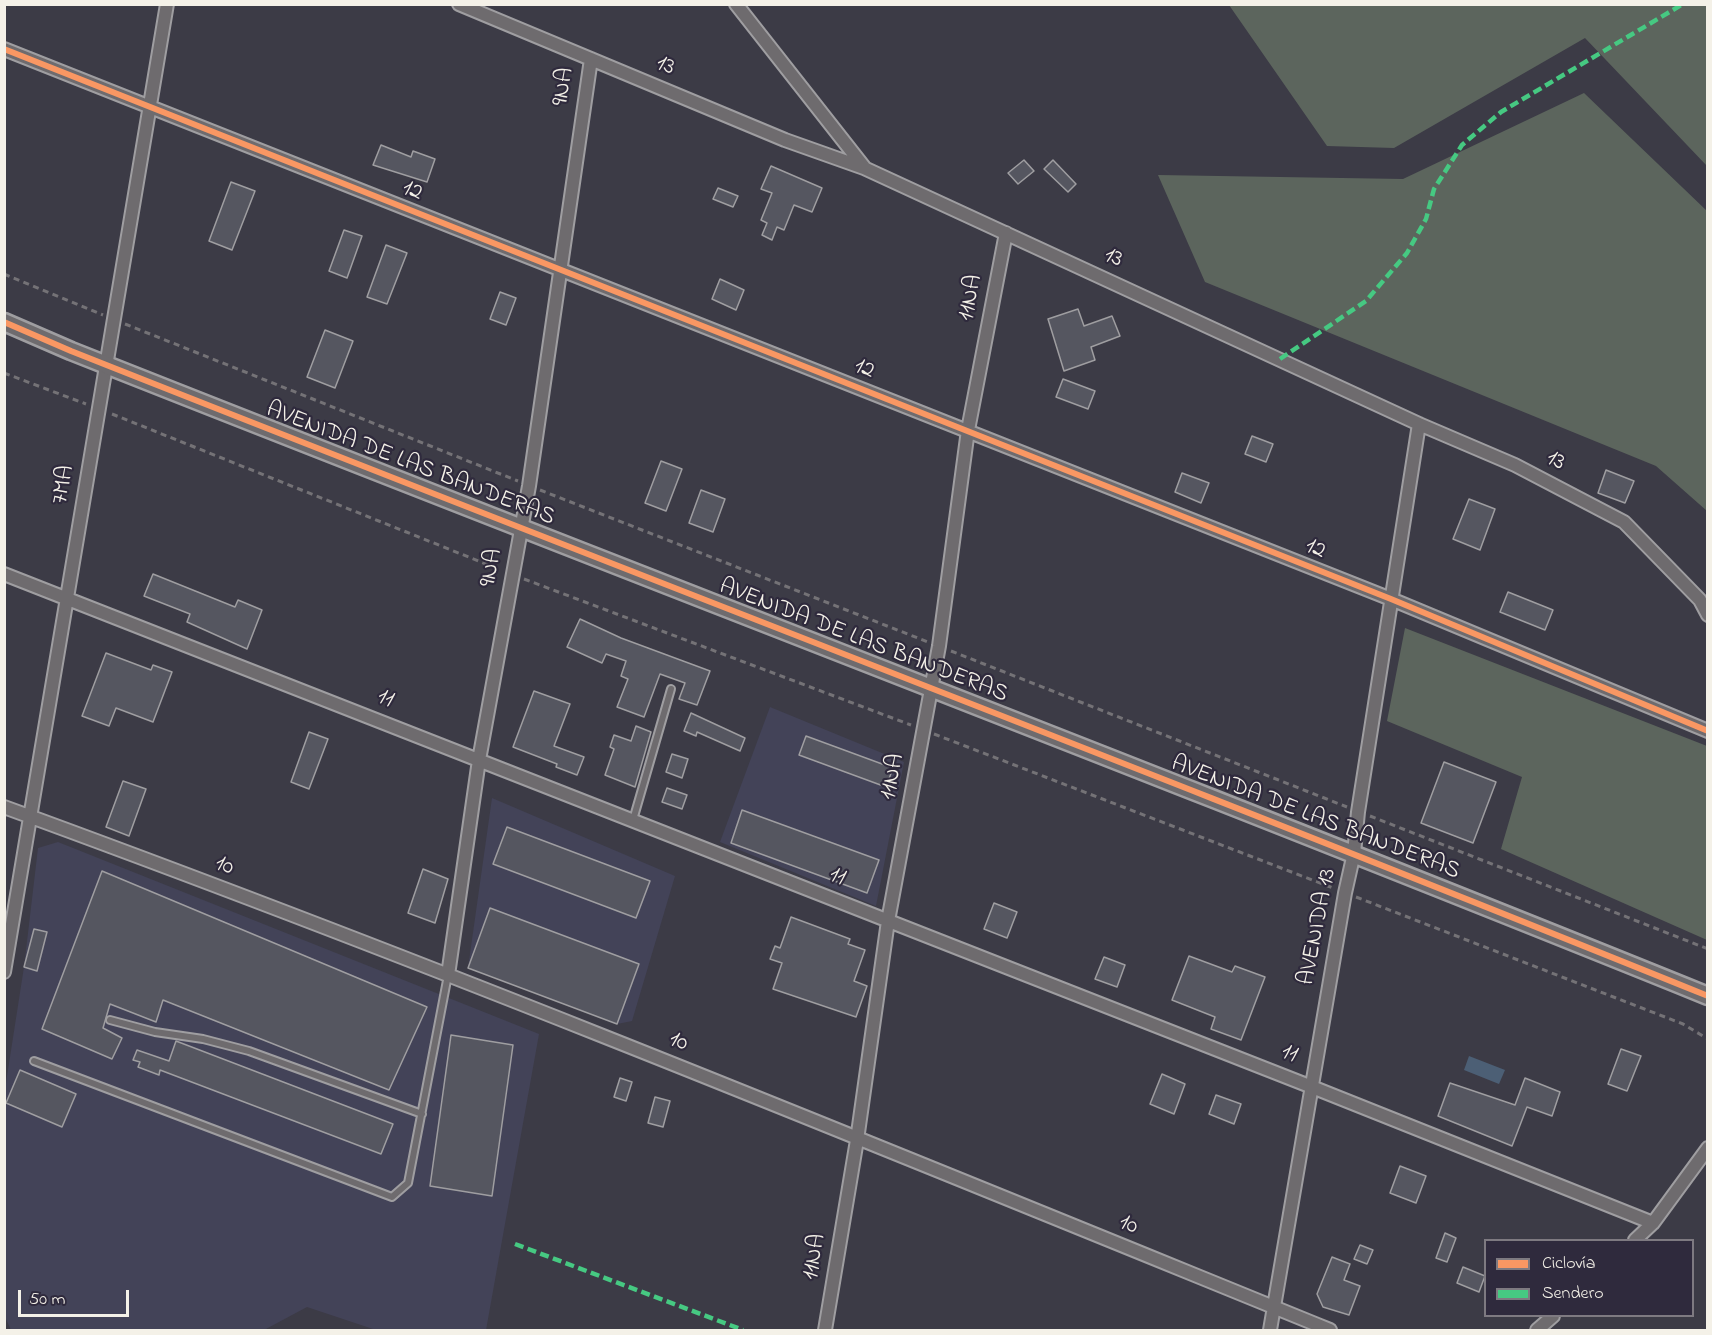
<!DOCTYPE html>
<html>
<head>
<meta charset="utf-8">
<style>
	body { margin:0 }
	#map { position:relative; width:1712px; height:1335px; overflow:hidden; background:#3c3b46; font-family:"Indie Flower",sans-serif }
	canvas { display:block }
	.frame { position:absolute; inset:0; border:6px solid #f4f1e8; pointer-events:none }
	.legend { position:absolute; left:1484px; top:1239px; width:210px; height:78px; box-sizing:border-box; background:#2f2a3d; border:2px solid #7e7a81; margin:0; padding:8px 10px; list-style:none; font-size:18px; color:#f4f1e8 }
	.legend li { display:flex; align-items:center; gap:12px; height:30px }
	.legend b { width:30px; border:2px solid #7e7a81 }
	.scale { position:absolute; left:18px; top:1290px; width:111px; height:27px; box-sizing:border-box; border:3px solid #f4f1e8; border-top:0; padding-left:8px; font-size:18px; line-height:21px; white-space:nowrap; color:#f4f1e8; -webkit-text-stroke:4px #2f2a3d; paint-order:stroke }
</style>
</head>
<body>
<div id="map">
<canvas width="1712" height="1335"></canvas>
<div class="frame"></div>
<ul class="legend">
<li><b style="height:8px;background:#f99763"></b>Ciclovía</li>
<li><b style="height:8px;background:#46c982"></b>Sendero</li>
</ul>
<div class="scale">50 m</div>
</div>
<script>
const g = document.querySelector('canvas').getContext('2d');
g.lineJoin = 'round';
function fill(path, color) { g.fillStyle = color; g.fill(path, 'evenodd'); }
function stroke(path, color, width, dash) { g.strokeStyle = color; g.lineWidth = width; g.lineCap = dash ? 'butt' : 'round'; g.setLineDash(dash || []); g.stroke(path); }
function label(font, color, halo, rows, align = 'center') {
  g.font = font + ' "Indie Flower",sans-serif'; g.lineWidth = 4.5; g.setLineDash([]); g.textBaseline = 'middle'; g.strokeStyle = halo; g.fillStyle = color; for (const [text, x, y, turn = 0] of rows) {
    g.save(); g.translate(x, y); g.rotate((+turn || 0) * Math.PI / 180); g.textAlign = isNaN(turn) ? turn : align; if (halo) g.strokeText(text, 0, 0); g.fillText(text, 0, 0); g.restore();
  }
}
fill(new Path2D(`
	M770 707 904 762 876 906 720 842Z
	M492 798 675 876 632 1021 617 1024 468 968Z
	M58 842 539 1034 486 1330H376L307 1307 264 1330H11L5 1317V1089L24 967 38 848Z`), '#434358');
fill(new Path2D(`
	M1229 5H1707V166L1585 38 1394 148 1327 146Z
	M1584 93 1707 211V511L1656 466 1205 282 1158 175 1403 179Z
	M1405 628 1707 746V940L1501 849 1522 777 1387 721Z`), '#5c655d');
fill(new Path2D(`
	M1469 1056 1505 1070 1499 1084 1464 1070Z`), '#4c5f75');
const building = new Path2D(`
	M381 145 411 157 413 151 435 159 427 182 373 165Z
	M1024 160 1034 171 1018 184 1008 173Z
	M1053 160 1076 184 1068 192 1044 169Z
	M771 166 822 188 812 212 794 205 784 230 777 227 772 240 762 235 767 223 761 220 772 193 761 189Z
	M231 182 255 191 232 250 209 241Z
	M718 188 738 196 733 207 713 199Z
	M344 230 362 236 347 278 329 271Z
	M386 245 407 253 387 304 367 297Z
	M720 279 744 290 736 310 712 299Z
	M500 292 516 298 506 325 490 319Z
	M1078 309 1084 326 1112 316 1120 336 1091 347 1095 360 1064 371 1048 319Z
	M325 330 353 341 335 388 307 377Z
	M1063 379 1095 391 1088 409 1056 397Z
	M1252 436 1273 444 1266 462 1245 454Z
	M661 461 682 469 666 511 645 503Z
	M1606 470 1634 481 1625 503 1598 493Z
	M1182 473 1209 483 1201 503 1175 492Z
	M701 490 725 499 713 532 689 523Z
	M1469 499 1495 509 1480 550 1453 539Z
	M153 574 235 607 238 600 262 610 247 649 187 622 190 614 144 596Z
	M1508 592 1553 610 1545 630 1500 612Z
	M580 619 621 638 710 671 697 705 679 699 685 683 660 674 644 717 617 707 628 679 621 676 626 661 606 654 602 663 567 647Z
	M106 653 151 670 153 665 172 672 153 722 116 708 109 726 82 716Z
	M534 691 570 704 554 746 584 757 577 775 556 767 557 764 513 747Z
	M691 713 745 738 740 751 697 732 696 736 684 731Z
	M636 726 651 732 635 787 605 775 614 749 610 747 614 735 631 741Z
	M309 732 328 739 309 789 291 782Z
	M806 736 893 768 886 787 799 755Z
	M672 754 688 759 682 778 666 772Z
	M1444 762 1496 782 1473 843 1421 823Z
	M123 781 146 789 129 836 106 827Z
	M667 788 687 795 682 809 662 802Z
	M742 810 879 860 867 893 731 843Z
	M507 827 650 881 636 918 493 864Z
	M423 869 448 879 435 923 408 913Z
	M102 871 427 1007 389 1090 163 1000 156 1022 110 1004 103 1028 122 1038 112 1059 42 1029Z
	M994 903 1017 912 1007 938 984 929Z
	M490 908 639 964 617 1024 468 968Z
	M791 917 850 939 848 944 865 950 854 981 867 986 856 1017 773 989 782 963 770 959 775 946 780 948Z
	M34 929 47 932 37 971 24 967Z
	M1189 956 1232 972 1235 966 1265 977 1241 1040 1211 1029 1215 1017 1172 1000Z
	M1104 957 1125 965 1117 987 1095 979Z
	M451 1035 513 1045 492 1196 430 1186Z
	M176 1041 393 1124 381 1154 160 1070 159 1075 138 1067 140 1062 133 1060 137 1050 169 1061Z
	M1621 1049 1641 1056 1627 1091 1608 1084Z
	M20 1070 76 1094 62 1127 6 1103Z
	M1162 1074 1185 1084 1174 1114 1150 1104Z
	M620 1078 632 1082 626 1101 614 1097Z
	M1525 1078 1560 1092 1552 1116 1527 1107 1512 1146 1438 1116 1450 1083 1515 1105Z
	M1216 1095 1241 1104 1234 1124 1209 1114Z
	M655 1097 670 1101 663 1127 648 1123Z
	M1400 1166 1426 1176 1416 1203 1390 1193Z
	M1445 1233 1456 1238 1447 1262 1436 1258Z
	M1360 1245 1373 1250 1367 1264 1354 1259Z
	M1332 1257 1350 1264 1344 1280 1360 1286 1349 1315 1323 1307 1317 1294Z
	M1463 1267 1485 1276 1479 1292 1457 1283Z`);
fill(building, '#555660');
stroke(building, '#9f9ea1', 1.5);
const lane = new Path2D(`
	M633 820 671 689
	M110 1020 155 1032 203 1039 249 1051 422 1114
	M34 1061 392 1197 408 1183 448 975`);
const street = new Path2D(`
	M459 4 785 140 864 168 1419 424 1515 465 1624 522 1700 600 1708 615
	M736 4 864 167
	M4 49 1391 599 1708 731
	M4 574 1312 1087 1653 1223
	M4 807C451 970 890 1151 1330 1330
	M4 972 167 4
	M448 975 479 760 529 486 591 59
	M1635 1240 1653 1223 1708 1148
	M825 1330 857 1140 888 921 939 646 968 430 1006 233
	M1270 1330 1345 893 1354 853 1358 812 1419 424
	M1537 1330 1553 1316`);
const secondary = new Path2D(`
	M4 322 71 351C616 567 1164 776 1708 996`);
stroke(lane, '#9f9ea1', 10);
stroke(street, '#9f9ea1', 16);
stroke(secondary, '#9f9ea1', 21);
stroke(new Path2D(`
	M4 274 103 315
	M125 324 518 481
	M4 373 86 404
	M112 414 501 570
	M540 490 928 642
	M524 579 911 725
	M951 651 1347 807
	M934 734 1333 888
	M1370 816 1708 949
	M1356 897 1683 1024 1708 1039`), '#747276', 3, [6, 4.5]);
stroke(lane, '#6e6b6e', 6);
stroke(street, '#6e6b6e', 12);
stroke(secondary, '#6e6b6e', 16);
stroke(new Path2D(`
	M1280 359 1366 301 1407 253 1426 219 1434 189 1462 145 1501 112 1683 4
	M515 1244 743 1330`), '#46c982', 4.5, [9, 4.5]);
stroke(new Path2D(`
	M4 49 1391 599 1708 731
	M4 322 71 351C616 567 1164 776 1708 996`), '#f99763', 6);
label('24px', '#f4f1e8', '#2f2a3d', [
	["13",665,67,23],
	["9NA",565,87,-81],
	["12",412,192,21],
	["13",1113,259,25],
	["11NA",972,298,-79],
	["12",864,370,21],
	["13",1555,462,27],
	["AVENIDA DE LAS BANDERAS",410,465,21],
	["7MA",65,485,-80],
	["12",1315,550,22],
	["9NA",493,568,-80],
	["AVENIDA DE LAS BANDERAS",863,642,21],
	["11",385,700,22],
	["11NA",894,777,-79],
	["AVENIDA DE LAS BANDERAS",1315,819,21],
	["10",224,867,21],
	["11",837,878,21],
	["AVENIDA 13",1319,927,-79],
	["10",678,1043,23],
	["11",1289,1055,21],
	["10",1128,1226,22],
	["11NA",816,1257,-80]
]);
</script>
</body>
</html>
